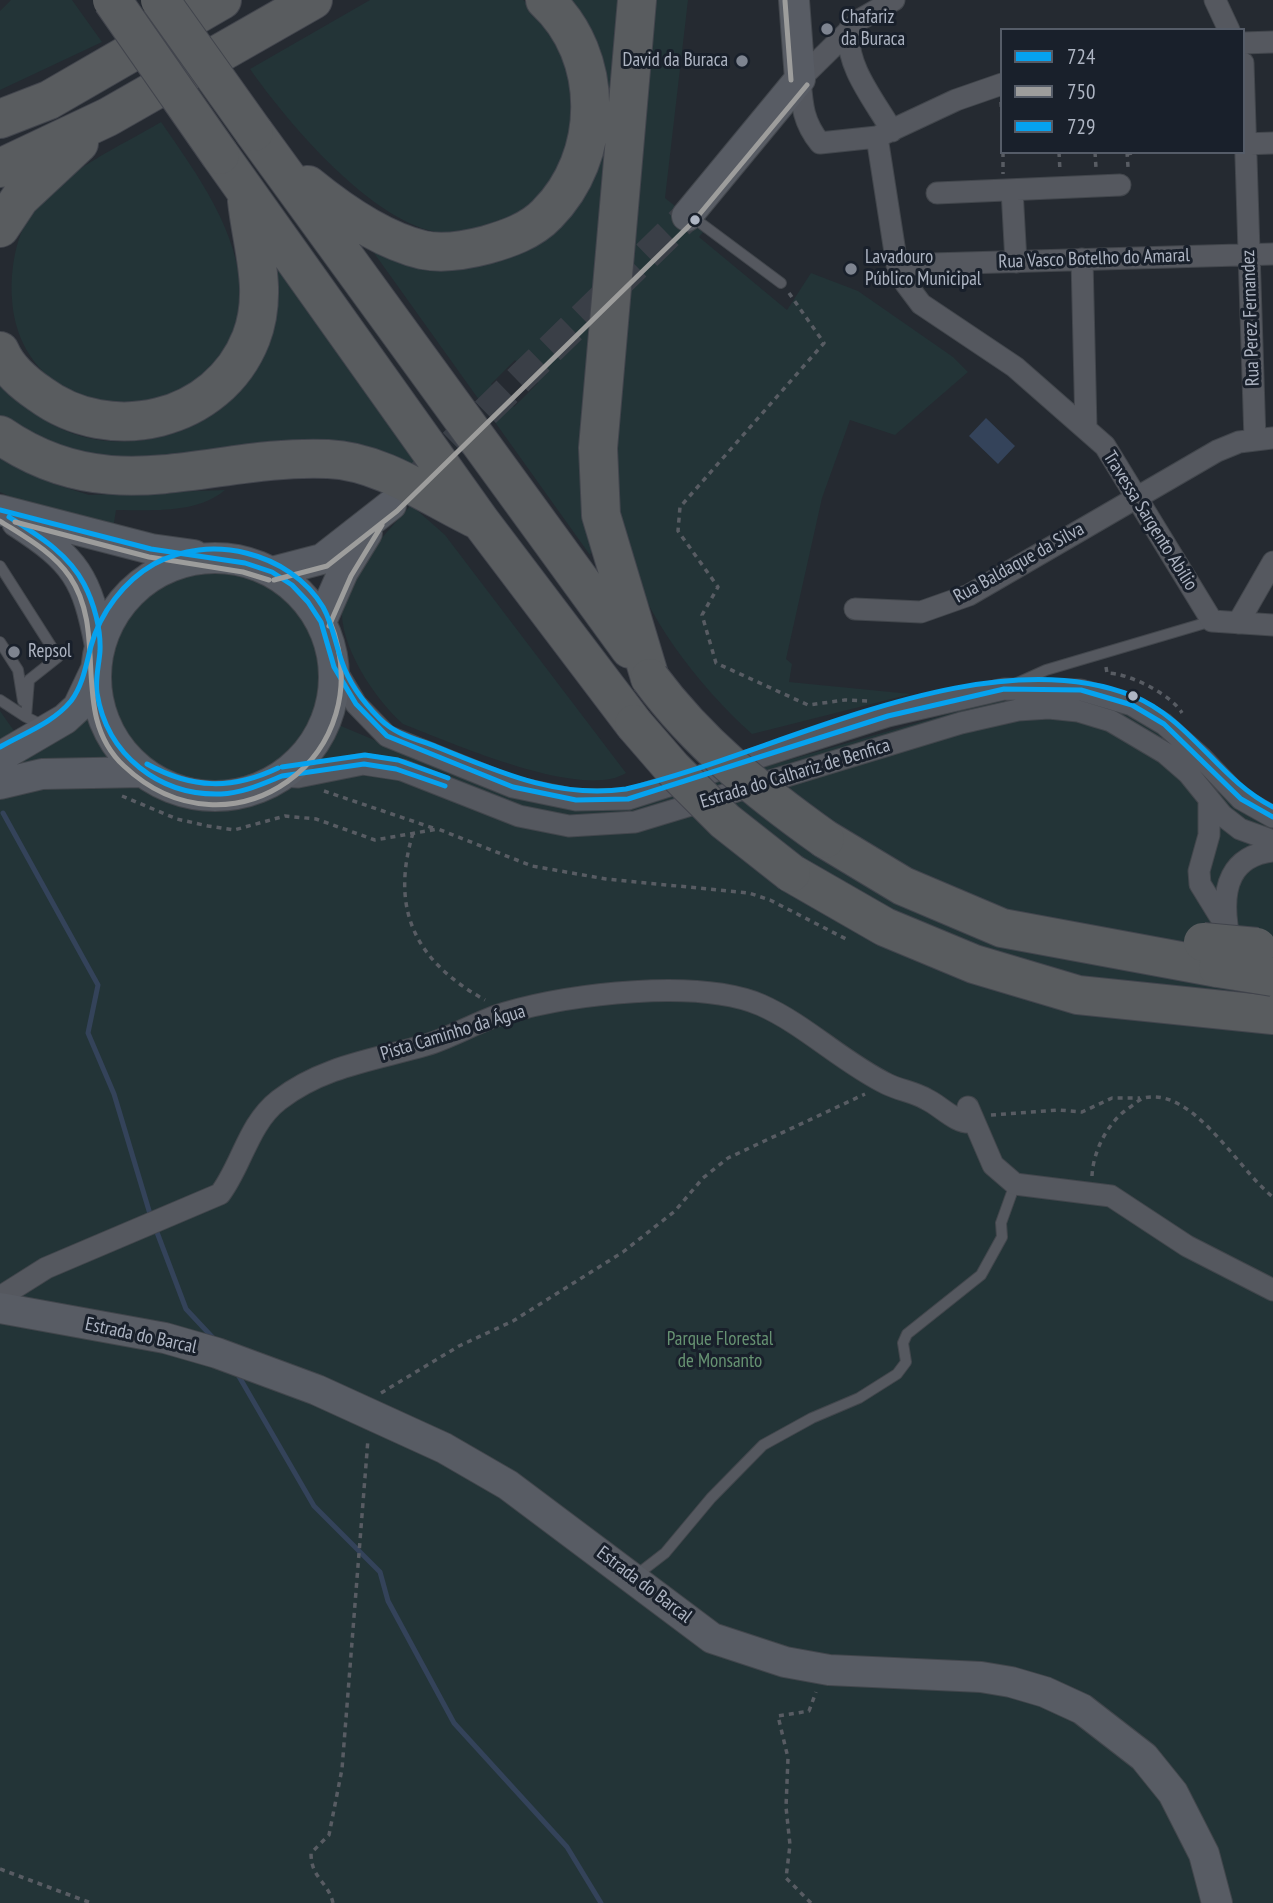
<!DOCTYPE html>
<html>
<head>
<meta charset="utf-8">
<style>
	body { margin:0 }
	#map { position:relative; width:1273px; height:1903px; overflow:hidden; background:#252a31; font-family:"PT Sans Narrow",sans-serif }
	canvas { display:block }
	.legend { position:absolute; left:1000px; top:28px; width:245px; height:126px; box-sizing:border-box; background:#19202b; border:2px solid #555c68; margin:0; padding:9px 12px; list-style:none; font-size:21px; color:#aeb5c3 }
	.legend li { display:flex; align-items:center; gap:14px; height:35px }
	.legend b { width:35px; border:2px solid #555c68 }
</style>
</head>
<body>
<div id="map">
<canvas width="1273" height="1903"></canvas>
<ul class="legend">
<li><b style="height:9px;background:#06a2ef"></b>724</li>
<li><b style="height:9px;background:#9d9d9c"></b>750</li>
<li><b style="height:9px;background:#06a2ef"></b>729</li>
</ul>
</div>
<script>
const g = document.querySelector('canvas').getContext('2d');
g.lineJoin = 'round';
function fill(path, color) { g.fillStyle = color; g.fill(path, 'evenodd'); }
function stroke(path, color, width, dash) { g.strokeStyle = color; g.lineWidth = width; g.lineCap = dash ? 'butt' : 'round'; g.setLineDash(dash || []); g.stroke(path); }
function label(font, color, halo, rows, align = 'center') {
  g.font = font + ' "PT Sans Narrow",sans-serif'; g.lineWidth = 6; g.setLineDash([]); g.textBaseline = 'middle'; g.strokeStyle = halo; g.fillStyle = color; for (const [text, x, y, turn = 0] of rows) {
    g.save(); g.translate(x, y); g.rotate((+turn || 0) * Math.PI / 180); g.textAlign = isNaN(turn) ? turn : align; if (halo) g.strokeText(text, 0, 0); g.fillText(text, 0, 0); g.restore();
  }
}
fill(new Path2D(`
	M11 0H72L102 42 0 90V11Z
	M370 0H523C543 14 574 59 577 83 579 93 574 106 573 115 565 177 532 221 467 230 459 231 449 234 441 233 372 223 288 123 250 69Z
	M556 0H622L595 542 590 555 364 239 453 260 586 177ZM515 360 538 383 514 407 491 384Z
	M648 0H688L665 198 705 230 699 237 787 310 811 273 858 291 953 357 968 372 895 435 850 420 822 498 786 659 792 664 789 682 911 694 752 734C697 684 643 615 624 543 602 463 616 382 623 301 631 201 639 100 648 0Z
	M161 122C197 174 240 232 241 298 241 343 209 376 171 395 164 399 155 405 147 406 78 413 16 371 12 299 10 269 16 232 35 208 66 170 119 147 161 122Z
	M278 265 430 476 83 457 0 417V378C18 399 40 421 66 431 129 457 217 434 251 375 264 353 268 294 278 265Z
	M0 459 54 484 89 495 225 490C197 514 151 510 116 510L113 529 31 506 0 492Z
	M411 505 445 535 626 773C582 801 450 742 403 724 375 699 339 646 342 607 344 576 391 528 411 505Z
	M182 561C201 562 222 560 241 564 314 578 342 655 329 721L477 783 654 799 972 707C1047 688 1119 695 1179 750 1209 778 1234 812 1273 829V1903H0V711L17 735 64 723 113 605C130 578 150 566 182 561Z`), '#233437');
fill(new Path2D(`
	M986 418 1015 446 998 464 969 436Z`), '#34435a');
stroke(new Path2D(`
	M3 813 98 985 88 1033 114 1094 150 1214
	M155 1227 186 1309 215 1340
	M237 1373 314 1506 380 1572 388 1601 454 1723 567 1847 601 1903`), '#34435a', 5);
stroke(new Path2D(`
	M421 475 687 216`), '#3a3f47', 30, [30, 15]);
const lane = new Path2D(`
	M691 216 781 283
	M0 566 58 657 29 680 26 717 44 726
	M0 642 18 670 23 701
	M1015 684 1046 670 1212 621
	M0 700 26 717
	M634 1577 665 1553 711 1498 763 1445 812 1418 859 1398 897 1374 906 1362 903 1343 907 1334 981 1275 1002 1237 1001 1223 1015 1184`);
const street = new Path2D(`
	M894 0 861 19 800 79C802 105 803 122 820 143L877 137 897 265 906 284 921 304 1015 367 1105 446 1212 621 1273 625
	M1215 0 1229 30
	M849 30C845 66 875 101 892 131
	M1243 43 1273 42
	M1243 63 1255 440
	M877 137 956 100 1002 84
	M1243 144 1273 143
	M1012 190 1016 262
	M937 193 1120 185
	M1082 259 1086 429
	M897 265 1273 254
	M855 609 921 612 969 595 1217 451 1239 442 1273 438
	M1238 623 1273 562
	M334 667 356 704 387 736 513 787 576 800 628 799 888 716 1004 689 1081 690 1132 705 1164 724 1201 757 1241 799 1273 817
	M282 776 298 777 363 764 402 770 519 816 569 826 635 822 961 723 1018 710 1049 708 1078 711 1111 721 1165 753 1188 773 1222 815 1240 829 1273 841
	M1209 799V835L1199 871 1200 884 1240 949
	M1227 925C1222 888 1230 856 1273 851
	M968 1107 993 1165 1015 1184 1111 1196 1187 1246 1273 1290
	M0 1297 46 1268 220 1194C242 1165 248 1124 279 1100 323 1066 374 1060 426 1045 453 1037 478 1021 505 1013 571 994 697 978 761 1005 806 1025 842 1062 887 1084 899 1090 914 1092 926 1099 940 1105 957 1125 972 1122`);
const secondary = new Path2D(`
	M687 216 800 79 794 0
	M0 510 151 549 194 555
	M17 522C76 560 87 578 100 646
	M96 677a119 119 0 1 1 238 0a119 119 0 1 1-238 0Z
	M272 572 322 559 391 505
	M321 622 343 572 367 533
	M0 757 65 719 78 707 96 669
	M0 784 42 774 143 772
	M0 1308 165 1338 217 1353 317 1390 444 1448 508 1485 712 1638 785 1662 829 1670 981 1677 1011 1682 1045 1692 1082 1709 1144 1757 1173 1793 1204 1854 1217 1903`);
const highway = new Path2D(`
	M637 0 598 448 601 515 650 678
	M0 119 49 100 222 0
	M254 132 630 649
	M220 155 481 522 634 724
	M0 168 108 117 313 0
	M308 185C341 212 381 240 423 250 443 254 467 250 486 245 507 239 531 231 547 214 604 157 606 56 545 0
	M0 228 20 198 79 143
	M0 351C8 370 24 383 40 394 110 446 218 422 251 338 269 291 252 248 247 201
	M0 435C113 513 209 454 328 459 381 461 430 497 476 519
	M825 839 903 886 1002 928 1218 968
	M791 873 885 927 974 964 1078 995 1273 1015`);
stroke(lane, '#42464c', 12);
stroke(street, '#42464c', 23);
stroke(secondary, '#42464c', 32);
stroke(highway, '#42454d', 40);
stroke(new Path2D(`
	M1001 102 1002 117
	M1003 152V174
	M1059 152 1060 171
	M1095 152 1096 168
	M1127 152 1128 167
	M1127 154 1138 152
	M789 293 824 343 680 507 678 531 718 587 702 615 716 663 808 705 845 700 868 701
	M1106 667 1107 673C1128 673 1171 694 1182 713
	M324 791 436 829
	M122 796 177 819 208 826 234 830 285 816 316 819 375 840 438 829 532 866 606 879 749 893 770 900 846 939
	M413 833C390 910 415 961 485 1000
	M991 1115 1059 1110 1082 1112 1112 1098H1140
	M1092 1176C1093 1153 1106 1125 1126 1110 1131 1107 1138 1100 1144 1098 1193 1086 1239 1171 1273 1197
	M381 1393 459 1346 513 1321 623 1252 675 1211 703 1178 728 1158 865 1094
	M0 1869 91 1903
	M333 1903C328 1881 311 1879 311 1853L329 1835 342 1769 368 1439
	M811 1903 786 1878 790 1845 786 1807 788 1758 778 1716 809 1711 816 1692`), '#585c63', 3.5, [5, 5]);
stroke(lane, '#55585f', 10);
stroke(street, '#55585f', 21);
stroke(secondary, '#585c64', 30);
stroke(highway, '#595c5f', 38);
const highwayBridge = new Path2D(`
	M112 0 220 155
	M160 0 254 132
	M650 678C698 743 759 792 825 839
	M634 724 673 769 725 821 791 873
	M1203 942 1257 947
	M1218 968 1273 977`);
stroke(highwayBridge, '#42454d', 40, []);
stroke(highwayBridge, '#595c5f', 38);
stroke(new Path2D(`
	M0 510 151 549 245 563 272 572 292 585 308 602 321 622 334 667 356 704 387 736 513 787 576 800 628 799 888 716 1004 689 1081 690 1132 705 1164 724 1241 799 1273 817
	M9 517C37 535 68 553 84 584 94 603 101 629 100 651 99 665 95 679 97 693 107 755 159 796 221 794 243 793 262 784 282 776
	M282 776 364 764 396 769 445 786`), '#06a2ef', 5);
stroke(new Path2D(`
	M785 1 791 80
	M0 521C25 537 53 552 70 577 109 635 69 715 124 766 230 866 386 756 329 619
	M15 522 149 557 243 572 269 580
	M274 580 327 566 397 511 693 222 807 85
	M329 626 351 576 382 525`), '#9d9d9c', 5);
stroke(new Path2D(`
	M0 747C24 733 53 723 71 701 83 685 86 665 91 646 100 613 124 581 154 564 209 533 290 552 323 607 333 625 335 643 342 662 349 683 365 704 380 719 396 735 417 739 437 747 499 772 558 799 626 789 774 755 982 636 1133 696 1190 719 1219 780 1273 807
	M147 764C192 789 232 790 278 768
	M282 767 365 755 398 760 448 778`), '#06a2ef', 5);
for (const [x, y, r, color] of [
	[827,29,7,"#7e8490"],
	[742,61,7,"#7e8490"],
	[695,220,6,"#aeb5c3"],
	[851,269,7,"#7e8490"],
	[14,652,7,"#7e8490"],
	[1133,696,6,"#aeb5c3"]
]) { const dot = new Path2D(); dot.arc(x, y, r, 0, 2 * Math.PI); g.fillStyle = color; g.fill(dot); stroke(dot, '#19202b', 2.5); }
label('19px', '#aeb5c3', '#19202b', [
	["Chafariz",841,18],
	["da Buraca",841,40],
	["David da Buraca",728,61,"right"],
	["Lavadouro",865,258],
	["Público Municipal",865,280],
	["Repsol",28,652]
], 'left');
label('19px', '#aeb5c3', '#19202b', [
	["Rua Vasco Botelho do Amaral",1094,259,-2],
	["Rua Perez Fernandez",1251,318,-92],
	["Travessa Sargento Abílio",1150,521,58],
	["Rua Baldaque da Silva",1019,563,-29],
	["Estrada do Calhariz de Benfica",795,774,-17],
	["Pista Caminho da Água",453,1033,-17],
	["Estrada do Barcal",141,1336,12],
	["Estrada do Barcal",644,1585,37]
]);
label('19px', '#669272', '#19202b', [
	["Parque Florestal",720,1340],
	["de Monsanto",720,1362]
]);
</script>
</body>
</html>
